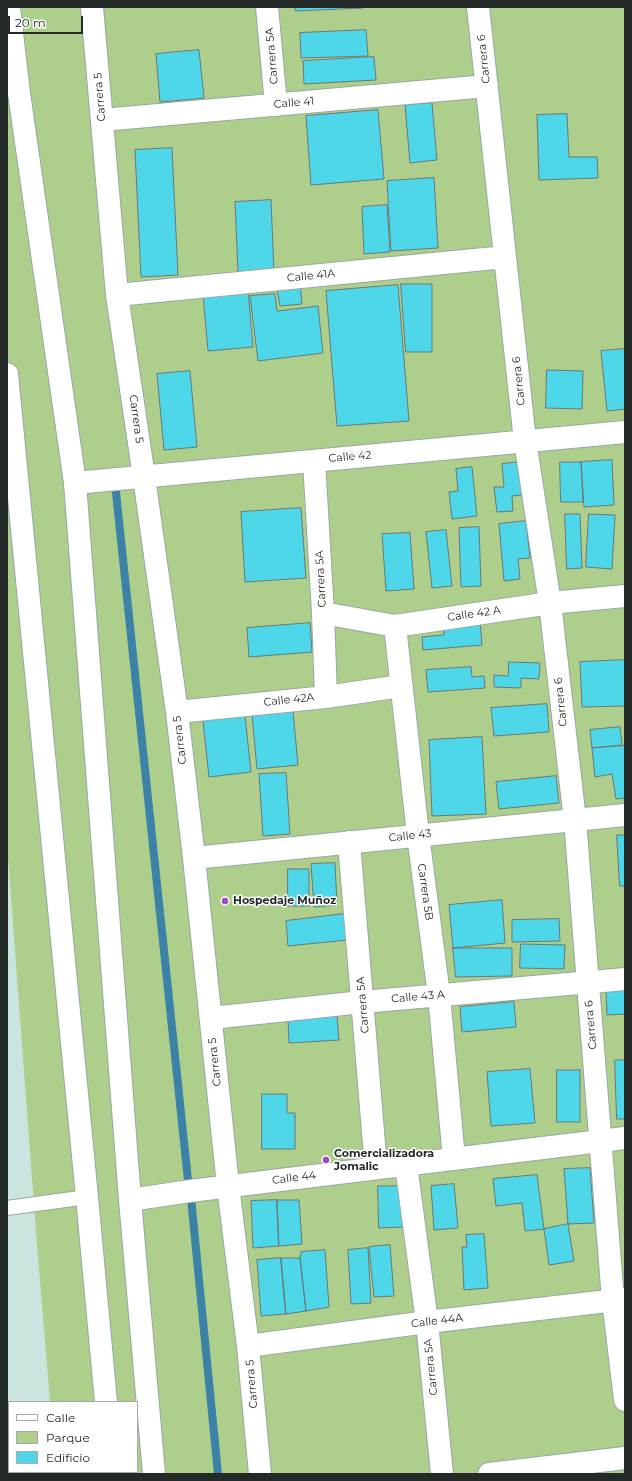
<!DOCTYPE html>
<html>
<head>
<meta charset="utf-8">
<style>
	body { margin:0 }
	#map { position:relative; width:632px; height:1481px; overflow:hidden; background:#ddf0ec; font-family:Montserrat,sans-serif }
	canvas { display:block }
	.frame { position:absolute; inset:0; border:8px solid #232a28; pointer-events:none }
	.legend { position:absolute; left:8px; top:1401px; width:130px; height:72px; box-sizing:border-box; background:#fff; border:1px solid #a7aaa9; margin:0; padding:5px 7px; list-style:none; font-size:12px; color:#232a28 }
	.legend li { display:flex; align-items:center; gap:8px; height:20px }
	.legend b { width:20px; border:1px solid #a7aaa9 }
	.scale { position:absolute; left:8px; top:16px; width:75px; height:18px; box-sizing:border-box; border:2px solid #232a28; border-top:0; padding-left:5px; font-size:12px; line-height:14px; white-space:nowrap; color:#232a28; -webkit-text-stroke:3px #fff; paint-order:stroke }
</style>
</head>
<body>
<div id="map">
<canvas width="632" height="1481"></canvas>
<div class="frame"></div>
<ul class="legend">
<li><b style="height:5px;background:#fff"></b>Calle</li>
<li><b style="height:11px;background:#aece8c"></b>Parque</li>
<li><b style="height:11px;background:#4ed6e9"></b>Edificio</li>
</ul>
<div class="scale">20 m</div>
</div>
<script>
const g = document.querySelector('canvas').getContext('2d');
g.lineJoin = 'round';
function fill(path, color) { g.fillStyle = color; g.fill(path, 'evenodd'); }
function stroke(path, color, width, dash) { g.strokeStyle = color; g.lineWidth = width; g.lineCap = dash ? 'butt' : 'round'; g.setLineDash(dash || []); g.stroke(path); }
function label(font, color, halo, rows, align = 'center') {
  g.font = font + ' Montserrat,sans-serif'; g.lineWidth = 3; g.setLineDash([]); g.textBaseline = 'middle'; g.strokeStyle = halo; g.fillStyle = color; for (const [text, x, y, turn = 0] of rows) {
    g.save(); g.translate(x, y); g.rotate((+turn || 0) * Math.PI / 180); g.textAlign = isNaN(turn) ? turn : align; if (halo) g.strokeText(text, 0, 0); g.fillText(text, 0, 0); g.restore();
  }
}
fill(new Path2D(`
	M7 845 37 1246 50 1402H9V1472H57V1474H7Z`), '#cae5e0');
fill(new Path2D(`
	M7 7H625V1474H57V1472H137V1402H50L37 1246 7 845Z`), '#aece8c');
stroke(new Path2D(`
	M115 483 188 1180
	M191 1198 218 1474`), '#3c82a6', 8);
const building = new Path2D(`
	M295 7H363V8L296 11Z
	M366 30 368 56 301 58 300 33Z
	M199 50 204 98 160 102 156 54Z
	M374 57 376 80 304 84 303 61Z
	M432 103 437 160 410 163 405 105Z
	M378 110 384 179 311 185 306 116Z
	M567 114 569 157H597L598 178 539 180 537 115Z
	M172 148 178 275 141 277 135 150Z
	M434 178 438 248 391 251 387 181Z
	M271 200 274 271 238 272 235 202Z
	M387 205 390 252 364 254 362 207Z
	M300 281 302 304 280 306 276 284Z
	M401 284H432V352H406Z
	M398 285 409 421 337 426 326 291Z
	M248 290 253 347 208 351 203 294Z
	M275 294 277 311 318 306 323 353 258 361 250 296Z
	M625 349V409L607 411 601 351Z
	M547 370 583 371 582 409 546 408Z
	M190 371 197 447 164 450 157 374Z
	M612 460 614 505 584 507 581 462Z
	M520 462 522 495 512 496 513 511 497 512 494 487H504L502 464Z
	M560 462H581L583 502H561Z
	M472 467 477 516 452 519 449 492 458 491 456 469Z
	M301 508 306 578 245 582 241 512Z
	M565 514H580L582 568 567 569Z
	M589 514 615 515 612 569 586 567Z
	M526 521 530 558 518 559 520 579 504 581 499 524Z
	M479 527 481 586 461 587 459 528Z
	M446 530 452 586 432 588 426 532Z
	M410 533 414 589 386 591 382 534Z
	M480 621 482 645 423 650 422 637 444 635 443 623Z
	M310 623 312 652 249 657 247 628Z
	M625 660V706L582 707 580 662Z
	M509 662 540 663 539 679 521 678V688L494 687V675L508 676Z
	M471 667 472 677 484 676 485 688 428 692 426 670Z
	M547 704 549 732 494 736 491 708Z
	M293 711 298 765 257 769 252 715Z
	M245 716 251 772 209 777 203 721Z
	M620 727 622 745 592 748 590 730Z
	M482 737 486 814 432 816 429 740Z
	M625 746V798L616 799 612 774 595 777 592 748Z
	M286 773 290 834 263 836 259 774Z
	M556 776 559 803 499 809 496 782Z
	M617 835H625V886H620Z
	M335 863 337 905 314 907 311 864Z
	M288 869H309V906H288Z
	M502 900 505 943 453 948 449 905Z
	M344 914 347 940 288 946 286 921Z
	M559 919 560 941 512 942V920Z
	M521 944 565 945 564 969 520 968Z
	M453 948H512V976L456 977Z
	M625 989V1014L607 1015 606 990Z
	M514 1002 516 1027 462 1032 460 1007Z
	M337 1016 339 1040 289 1043 288 1019Z
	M615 1060H625V1119H617Z
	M530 1069 535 1123 491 1126 487 1072Z
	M557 1070H580V1122H557Z
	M262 1094H287V1113H295V1149H262Z
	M590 1168 594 1223 568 1224 564 1169Z
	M537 1175 544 1229 525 1231 522 1203 496 1206 493 1179Z
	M454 1184 458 1228 434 1230 431 1186Z
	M378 1186H402L403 1227 379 1228Z
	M277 1200 279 1246 253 1248 251 1201Z
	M277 1200H299L302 1244 279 1246Z
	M568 1224 574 1261 549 1265 544 1229Z
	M484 1234 488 1288 464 1290 462 1247H467L466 1235Z
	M390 1245 394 1296 374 1297 369 1247Z
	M368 1248 371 1303 351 1304 348 1250Z
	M325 1250 329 1307 306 1311 300 1258 301 1252Z
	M281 1258 286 1314 261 1316 257 1260Z
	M281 1258H300L306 1311 286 1314Z`);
fill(building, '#4ed6e9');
stroke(building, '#68797c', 1);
const lane = new Path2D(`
	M7 1208 87 1197`);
const street = new Path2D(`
	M92 7 117 295 144 477 177 712 194 858 228 1186 248 1346 260 1474
	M267 7 276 105
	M478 7 525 441 550 603 575 820 613 1300 625 1400
	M102 120 487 86
	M117 295 505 257
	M314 461 323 613 326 697
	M75 483 625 432
	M323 613 395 626 550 603 625 596
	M395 626 418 835 439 995 454 1159
	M177 712 326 697 401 686
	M349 842 376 1168
	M194 858 625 815
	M211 1018 362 1002 625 979
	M406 1165 427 1322 442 1474
	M130 1200 190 1191 625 1138
	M248 1346 427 1322 625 1299
	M489 1474 625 1458`);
const secondary = new Path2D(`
	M9 7 19 93 75 483 130 1200 154 1474
	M7 374 87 1197 106 1402
	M112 1472 113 1474`);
stroke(lane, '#96a8a4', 16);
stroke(street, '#96a8a4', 24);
stroke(secondary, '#96a8a4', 24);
stroke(lane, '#fff', 14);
stroke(street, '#fff', 22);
stroke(secondary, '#fff', 22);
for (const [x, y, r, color] of [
	[225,901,4,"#9c4cbd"],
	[326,1160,4,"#9c4cbd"]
]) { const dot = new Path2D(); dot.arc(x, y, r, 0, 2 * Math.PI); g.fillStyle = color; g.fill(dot); stroke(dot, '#fff', 1.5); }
label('11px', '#232a28', '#fff', [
	["Carrera 5A",272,56,-95],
	["Carrera 6",484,59,-96],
	["Carrera 5",100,97,-95],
	["Calle 41",294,103,-5],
	["Calle 41A",311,276,-6],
	["Carrera 6",519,381,-96],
	["Carrera 5",136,419,82],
	["Calle 42",350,457,-5],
	["Carrera 5A",321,579,-93],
	["Calle 42 A",474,614,-8],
	["Calle 42A",289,700,-6],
	["Carrera 6",561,702,-96],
	["Carrera 5",180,740,-97],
	["Calle 43",410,836,-6],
	["Carrera 5B",425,892,82],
	["Calle 43 A",418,997,-5],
	["Carrera 5A",363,1005,-95],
	["Carrera 6",591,1025,-95],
	["Carrera 5",215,1062,-96],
	["Calle 44",294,1178,-7],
	["Calle 44A",437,1321,-7],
	["Carrera 5A",431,1367,-96],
	["Carrera 5",252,1384,-95]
]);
label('bold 11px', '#232a28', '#fff', [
	["Hospedaje Muñoz",233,901],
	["Comercializadora",334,1154],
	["Jomalic",334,1167]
], 'left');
</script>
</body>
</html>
